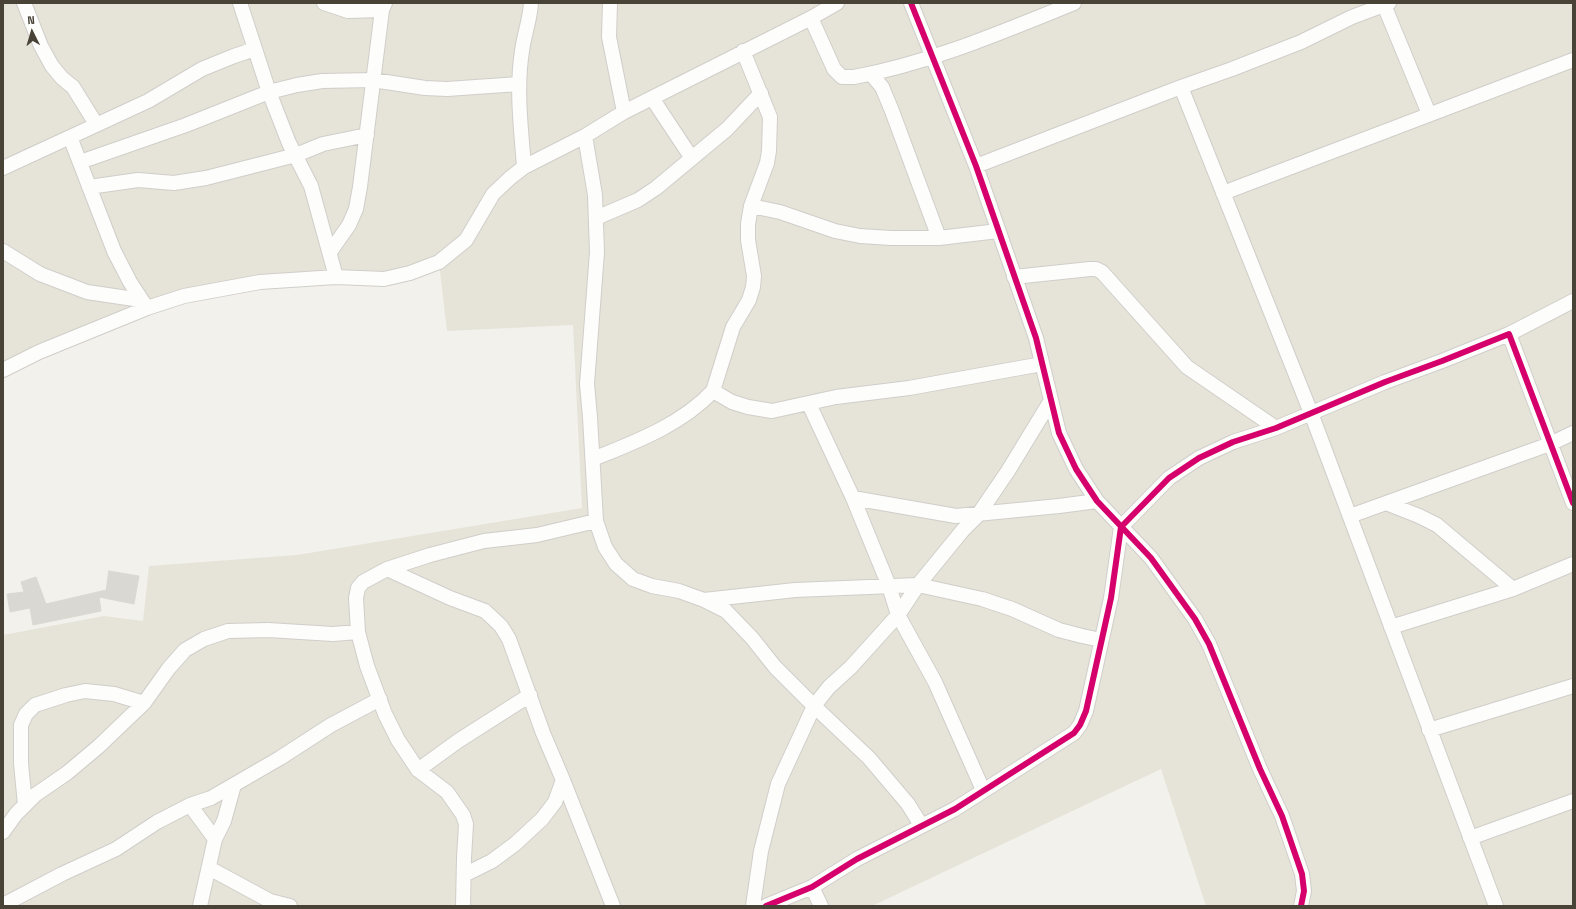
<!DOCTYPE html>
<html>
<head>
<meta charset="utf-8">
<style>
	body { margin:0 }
	#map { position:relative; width:1576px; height:909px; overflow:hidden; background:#f2f1ec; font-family:"Space Grotesk",sans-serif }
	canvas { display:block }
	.frame { position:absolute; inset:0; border:4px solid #494237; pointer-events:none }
	.north { position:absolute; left:12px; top:12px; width:40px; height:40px; -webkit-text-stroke:3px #fff; paint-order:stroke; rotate:355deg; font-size:11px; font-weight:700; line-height:16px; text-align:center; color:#494237 }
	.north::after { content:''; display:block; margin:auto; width:14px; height:18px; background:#494237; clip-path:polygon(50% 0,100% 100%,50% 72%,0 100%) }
</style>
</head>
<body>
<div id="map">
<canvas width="1576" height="909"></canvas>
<div class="frame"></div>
<div class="north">N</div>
</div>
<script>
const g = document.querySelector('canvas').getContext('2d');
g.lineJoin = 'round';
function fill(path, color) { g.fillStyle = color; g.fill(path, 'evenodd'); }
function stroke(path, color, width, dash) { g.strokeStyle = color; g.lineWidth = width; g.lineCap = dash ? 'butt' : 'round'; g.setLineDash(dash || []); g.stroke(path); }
fill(new Path2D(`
	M3 3H1573V906H1206L1161 769 872 906H3V635L104 616 143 621 149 566 297 555 582 508 573 325 447 331 439 263 410 273 336 277 184 296 3 370Z`), '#e6e3d9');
const building = new Path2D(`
	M109 571 139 576 134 604 99 597 101 611 33 625 30 608 10 612 7 594 24 592 21 582 36 577 46 604 106 590Z`);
fill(building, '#dad8d2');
stroke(building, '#dad8d1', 1);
const minor = new Path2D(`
	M24 3 41 46 52 66 62 78 73 87 96 124
	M240 3 269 92 289 143 311 186 336 277
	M324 3 348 11 382 10
	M610 3 609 37 624 112
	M911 3 976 166 1036 338 1059 433 1076 469 1097 501 1151 558 1195 619 1209 644 1260 769 1282 816 1302 874 1304 891 1301 906
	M1389 3 1384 5 1429 114
	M811 18 834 69 842 77H854C930 63 1002 32 1074 3
	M871 74 882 87 892 111 939 238
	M1181 87 1311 413 1496 906
	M652 98 691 157
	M585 136 595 195 597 252 587 384 590 417 596 521 605 547 616 564 633 579 652 586 679 591 704 600 726 611 752 638 775 667 814 706 869 758 908 804 921 825
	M70 137 114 251 130 282 147 308
	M80 162 186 125 269 92 297 85 322 81 373 80 425 88 447 89 519 84
	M976 166 1181 87 1232 69 1301 42 1352 17 1384 5 1383 3
	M524 167C521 128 516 89 522 51 524 35 530 20 531 3
	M3 168 148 101 202 69 234 56 255 49
	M89 187 138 180 174 183 206 178 296 155 323 144 367 135
	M1223 193 1573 60
	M751 206 780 212 835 231 860 236 891 238H939L998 231
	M596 218 638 200 656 188 727 129 761 93
	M3 251 40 274 87 292 141 300
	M330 252 349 225 356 209 360 187 382 10 385 3
	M1014 277 1090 269H1096L1102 272 1187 367 1276 428
	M1509 334 1573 301
	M3 370 39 352 147 308 184 296 260 282 336 277 384 279 410 273 439 262 466 240 493 194 510 178 524 167 585 136 624 112 811 18 837 3
	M713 391 732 402 748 407 772 411 836 397 909 388 1042 364
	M809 404 853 498 889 586 898 615 935 682 983 790
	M593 459C635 442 681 425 713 391L733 327 749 300 753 287 754 276 748 240V224L751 206 767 163 769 151 770 117 743 51
	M853 498 956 516 1059 506 1097 501
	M1386 503 1550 444 1573 433
	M1350 516 1386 503 1419 516 1437 525 1513 589
	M387 569 450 598 485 611 501 626 509 639 543 733 563 780 613 906
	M704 600 795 590 918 585 982 599 1012 609 1059 630 1082 636 1101 640
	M1391 627 1513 589 1573 564
	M1429 730 1573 686
	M418 770 458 741 530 695
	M25 805 21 763V725L26 714 35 705 66 695 85 691 114 694 144 703
	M190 805 215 839
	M3 832 16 814 35 795 67 773 98 747 144 703 169 668 185 650 204 639 228 631 268 630 333 634 358 632
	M1470 838 1573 801
	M209 868 270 901 290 906
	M464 875 492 861 515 844 542 819 555 802 563 780
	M812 887 821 906
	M3 905 62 874 116 849 157 822 190 805 211 798 280 758 331 725 380 699
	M200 906 215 839 224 821 234 785
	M463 906 464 858 466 824 463 815 447 792 418 770 398 740 385 714 367 666 358 632 356 598 358 588 363 582 387 569 430 555 484 541 537 535 596 521
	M753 906 761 851 778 784 814 706 829 687 851 667 898 615 918 585 963 530 978 515 1008 471 1050 402
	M766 906 812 887 857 859 955 809 1074 733 1080 725 1086 711 1111 598 1121 527 1169 478 1199 458 1233 442 1276 428 1385 382 1442 361 1509 334 1573 503`);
stroke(minor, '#d0cec9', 16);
stroke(minor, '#fdfdfc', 14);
stroke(new Path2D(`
	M911 3 976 166 1036 338 1059 433 1076 469 1097 501 1151 558 1195 619 1209 644 1260 769 1282 816 1302 874 1304 891 1301 906
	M766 906 812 887 857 859 955 809 1074 733 1080 725 1086 711 1111 598 1121 527 1169 478 1199 458 1233 442 1276 428 1385 382 1442 361 1509 334 1573 503`), '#d6006c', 6);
</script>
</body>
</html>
